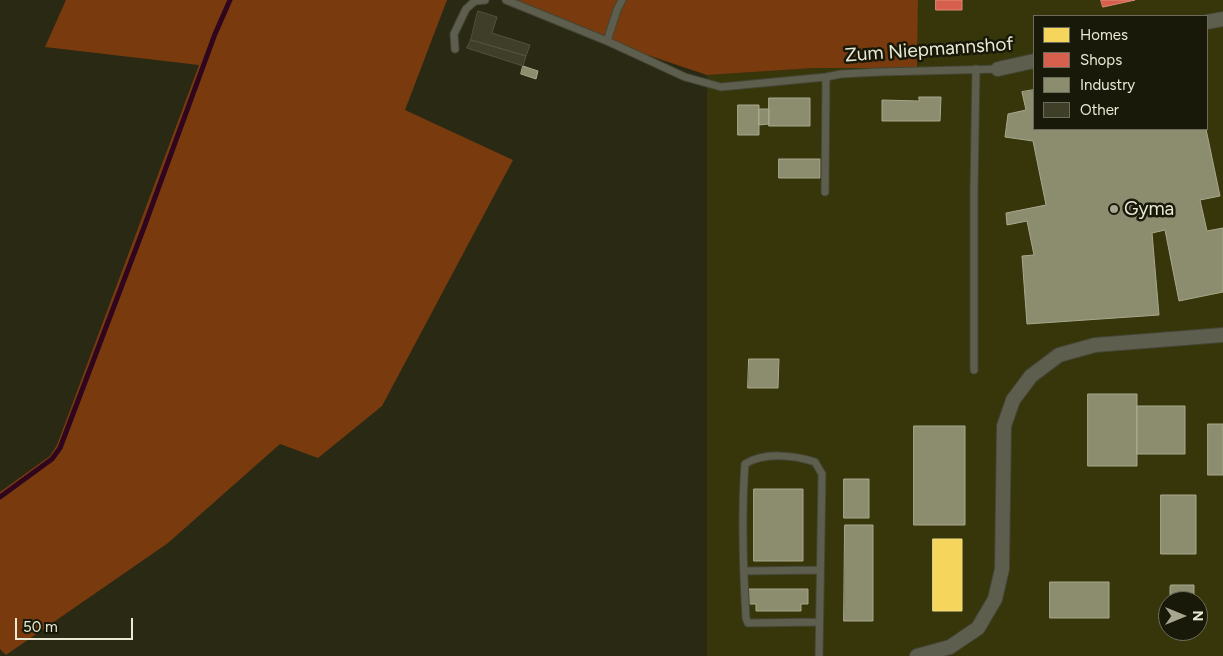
<!DOCTYPE html>
<html>
<head>
<meta charset="utf-8">
<style>
	body { margin:0 }
	#map { position:relative; width:1223px; height:656px; overflow:hidden; background:#2a2a14; font-family:Figtree,sans-serif }
	canvas { display:block }
	.legend { position:absolute; left:1033px; top:15px; width:175px; height:115px; box-sizing:border-box; background:#191909; border:1px solid #6c6c5b; margin:0; padding:6px 9px; list-style:none; font-size:15px; color:#e9e9d5 }
	.legend li { display:flex; align-items:center; gap:10px; height:25px }
	.legend b { width:25px; border:1px solid #6c6c5b }
	.north { position:absolute; left:1158px; top:591px; width:50px; height:50px; box-sizing:border-box; background:#191909; border:1px solid #6c6c5b; border-radius:50%; rotate:90deg; font-size:14px; font-weight:700; line-height:20px; text-align:center; color:#e9e9d5 }
	.north::after { content:''; display:block; margin:auto; width:18px; height:22px; background:#a6a691; clip-path:polygon(50% 0,100% 100%,50% 72%,0 100%) }
	.scale { position:absolute; left:15px; top:618px; width:118px; height:22px; box-sizing:border-box; border:2px solid #e9e9d5; border-top:0; padding-left:6px; font-size:15px; line-height:18px; white-space:nowrap; color:#e9e9d5; -webkit-text-stroke:4px #191909; paint-order:stroke }
</style>
</head>
<body>
<div id="map">
<canvas width="1223" height="656"></canvas>
<ul class="legend">
<li><b style="height:14px;background:#f6d55c"></b>Homes</li>
<li><b style="height:14px;background:#d6604d"></b>Shops</li>
<li><b style="height:14px;background:#8c8c6e"></b>Industry</li>
<li><b style="height:14px;background:#3f3f29"></b>Other</li>
</ul>
<div class="north">N</div>
<div class="scale">50 m</div>
</div>
<script>
const g = document.querySelector('canvas').getContext('2d');
g.lineJoin = 'round';
function fill(path, color) { g.fillStyle = color; g.fill(path, 'evenodd'); }
function stroke(path, color, width, dash) { g.strokeStyle = color; g.lineWidth = width; g.lineCap = dash ? 'butt' : 'round'; g.setLineDash(dash || []); g.stroke(path); }
function label(font, color, halo, rows, align = 'center') {
  g.font = font + ' Figtree,sans-serif'; g.lineWidth = 5; g.setLineDash([]); g.textBaseline = 'middle'; g.strokeStyle = halo; g.fillStyle = color; for (const [text, x, y, turn = 0] of rows) {
    g.save(); g.translate(x, y); g.rotate((+turn || 0) * Math.PI / 180); g.textAlign = isNaN(turn) ? turn : align; if (halo) g.strokeText(text, 0, 0); g.fillText(text, 0, 0); g.restore();
  }
}
fill(new Path2D(`
	M918 0H1223V656H707V75L814 68H917ZM1034 16H1207V129H1034ZM1168 601H1198V631H1168Z`), '#36360a');
fill(new Path2D(`
	M66 0H447L405 110 513 160 382 406 318 458 280 444 168 543 6 655 0 649V492L50 456 57 445 199 65 45 47Z
	M505 0H918L917 68H814L707 75 582 33Z`), '#793b0e');
const homes = new Path2D(`
	M933 539H962V611H933Z`);
fill(homes, '#f6d55c');
stroke(homes, '#f2db80', 1);
const shops = new Path2D(`
	M936 0H962V10H936Z
	M1101 0H1135L1103 7Z`);
fill(shops, '#d6604d');
stroke(shops, '#dc8976', 1);
const industry = new Path2D(`
	M523 66 538 71 536 79 521 74Z
	M1034 90V129H1206L1220 196 1200 200 1207 231 1223 228V292L1179 301 1165 230 1152 233 1159 315 1027 324 1022 256 1034 255 1027 221 1007 225 1006 213 1046 205 1033 141 1005 137 1008 114 1026 110 1022 92Z
	M919 97H941L940 121H882V100L919 101Z
	M769 98H810V126H769Z
	M738 105H759V135H738Z
	M759 109H769V124L759 125Z
	M779 159H820V178H779Z
	M749 359H779L778 388H748Z
	M1088 394H1137V466H1088Z
	M1137 406H1185V454H1137Z
	M1208 424H1223V475H1208Z
	M914 426H965V525H914Z
	M844 479H869V518H844Z
	M754 489H803V561H754Z
	M1161 495H1196V554H1161Z
	M845 525H873V621H844Z
	M1050 582H1109V618H1050Z
	M1171 585H1194V597L1191 601H1170V587Z
	M749 589H808V604H801V611H756V604H749Z`);
fill(industry, '#8c8c6e');
stroke(industry, '#a8a88d', 1);
stroke(new Path2D(`
	M0 497 52 459 60 448 143 230 215 34 230 0`), '#30051e', 5);
const building = new Path2D(`
	M478 11 497 17 492 33 530 45 526 56 471 40Z
	M471 40 526 56 523 66 467 48Z`);
fill(building, '#3f3f29');
stroke(building, '#515140', 1);
const service = new Path2D(`
	M506 0 607 41 685 77 721 87 826 77
	M607 41 617 10 622 0
	M455 49 454 34 466 9 475 1 485 0
	M825 192 826 77 841 74 880 72 998 69
	M974 370V189L976 69
	M744 571 819 570
	M819 622 748 623 746 618C743 567 741 515 745 464 764 452 794 455 815 462L822 474 819 656`);
const minor = new Path2D(`
	M1207 22 1223 19
	M998 69 1034 61
	M917 656 950 647 978 628 995 599 1002 569 1004 426 1013 400 1031 376 1059 355 1095 345 1223 335`);
stroke(service, '#454535', 9);
stroke(minor, '#454535', 16);
stroke(service, '#5e5e4e', 7);
stroke(minor, '#5e5e4e', 14);
for (const [x, y, r, color] of [
	[1114,209,5,"#a6a691"]
]) { const dot = new Path2D(); dot.arc(x, y, r, 0, 2 * Math.PI); g.fillStyle = color; g.fill(dot); stroke(dot, '#191909', 2); }
label('19px', '#e9e9d5', '#191909', [
	["Zum Niepmannshof",929,50,-4]
]);
label('19px', '#e9e9d5', '#191909', [
	["Gyma",1124,209]
], 'left');
</script>
</body>
</html>
